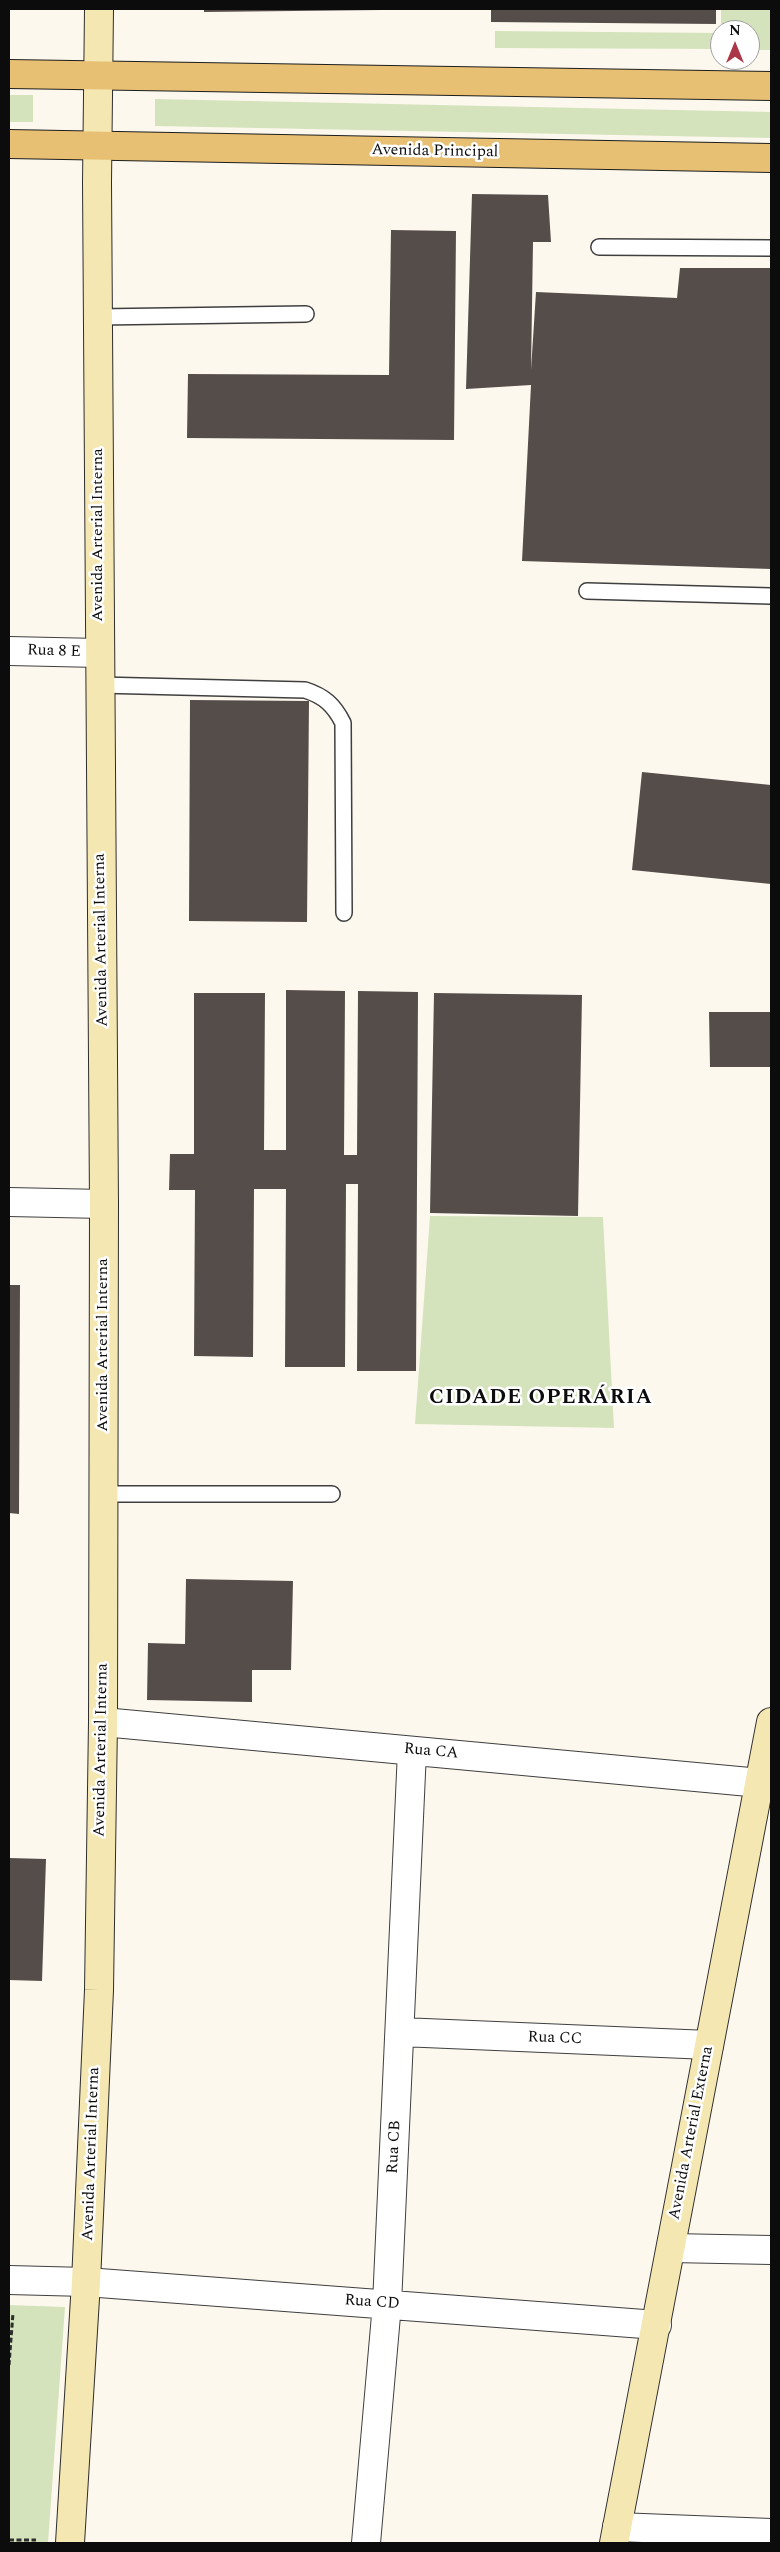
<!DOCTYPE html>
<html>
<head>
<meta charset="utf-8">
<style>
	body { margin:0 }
	#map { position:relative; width:780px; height:2552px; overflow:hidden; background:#fdf8ee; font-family:Spectral,serif }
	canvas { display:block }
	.frame { position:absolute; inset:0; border:10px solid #0c0c0c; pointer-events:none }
	.north { position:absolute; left:710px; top:20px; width:50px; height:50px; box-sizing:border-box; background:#fff; border:1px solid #9e9e9e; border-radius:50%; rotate:0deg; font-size:14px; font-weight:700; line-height:20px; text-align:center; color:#0c0c0c }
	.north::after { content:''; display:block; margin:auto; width:18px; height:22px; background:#ab3647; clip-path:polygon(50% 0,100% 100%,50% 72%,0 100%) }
</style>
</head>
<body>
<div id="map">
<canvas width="780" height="2552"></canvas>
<div class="frame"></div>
<div class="north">N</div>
</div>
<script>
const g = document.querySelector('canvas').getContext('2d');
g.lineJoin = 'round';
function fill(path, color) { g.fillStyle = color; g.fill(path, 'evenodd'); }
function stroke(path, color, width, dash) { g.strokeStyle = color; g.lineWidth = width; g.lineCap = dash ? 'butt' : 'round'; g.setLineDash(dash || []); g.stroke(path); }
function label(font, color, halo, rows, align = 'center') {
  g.font = font + ' Spectral,serif'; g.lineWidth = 5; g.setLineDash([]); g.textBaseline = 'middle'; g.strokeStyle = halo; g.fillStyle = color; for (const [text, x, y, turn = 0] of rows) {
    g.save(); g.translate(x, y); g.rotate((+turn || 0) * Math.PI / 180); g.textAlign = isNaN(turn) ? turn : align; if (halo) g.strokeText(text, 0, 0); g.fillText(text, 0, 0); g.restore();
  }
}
fill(new Path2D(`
	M721 9H771V50H750V30H721Z
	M495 31 720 33V49L495 48Z
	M9 95H33V122H9Z
	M155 99 771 112V138L155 126Z
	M430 1216 603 1217 614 1428 415 1424Z
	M9 2305 65 2307 48 2543H9Z`), '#d4e3bc');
fill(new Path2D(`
	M204 9H382V10L204 12Z
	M491 9H716V24L491 22Z
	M472 194 548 195 551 242H533L531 370 536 292 677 298 680 268H771V569L522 561 531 385 466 389Z
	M391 230 456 231 454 440 187 438 188 374 389 375Z
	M190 700 309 701 307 922 189 921Z
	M642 772 771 785V884L632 870Z
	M286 990 345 991 344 1155H357L358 991 418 992 416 1371H357L358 1184H346L345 1367H285L286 1189H254L253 1357 194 1356 195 1190H169L170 1154H194V993H265L264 1150H286Z
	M434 993 582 995 578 1216 430 1213Z
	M709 1012H771V1067H710Z
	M9 1285H20L19 1514 9 1513Z
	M186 1579 293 1581 291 1670H252V1702L147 1700 148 1643 185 1644Z
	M9 1858 46 1859 42 1981 9 1980Z`), '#544d4a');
const service = new Path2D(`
	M599 247 771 248
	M98 317 306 314
	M587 591 771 596
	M99 685 305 690C324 696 334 705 343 723L344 913
	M104 1494H332`);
const minor = new Path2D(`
	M9 651 99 653
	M9 1202 104 1204
	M103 1722 771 1784
	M401 2032 709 2045
	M671 2248 771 2250
	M9 2280 86 2282 657 2325
	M617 2527 771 2533
	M366 2543 387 2304 412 1751`);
const secondary = new Path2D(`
	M70 2543 86 2282 99 1990 103 1722 104 1204 97 182 99 9
	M614 2543 771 1722`);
const primary = new Path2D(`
	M9 74 771 86
	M9 144 771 158`);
stroke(service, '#3f3f3f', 18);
stroke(minor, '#3f3f3f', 30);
stroke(secondary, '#2e2e2e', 30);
stroke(primary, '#1d1d1d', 30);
stroke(new Path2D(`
	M9 2365 13 2313
	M9 2540H36`), '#2e2e2e', 3, [5, 2.5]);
stroke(service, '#fff', 15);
stroke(minor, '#fff', 28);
stroke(secondary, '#f5e7b1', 28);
stroke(primary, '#e7c074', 28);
label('16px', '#0c0c0c', '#fff', [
	["Avenida Principal",435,152,1],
	["Avenida Arterial Interna",99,535,-90],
	["Rua 8 E",54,652,2],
	["Avenida Arterial Interna",102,940,-91],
	["Avenida Arterial Interna",104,1345,-90],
	["Avenida Arterial Interna",102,1750,-89],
	["Rua CA",431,1752,5],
	["Rua CC",555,2039,2],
	["Avenida Arterial Externa",692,2133,-79],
	["Rua CB",395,2147,-87],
	["Avenida Arterial Interna",92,2154,-88],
	["Rua CD",372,2303,4]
]);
g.letterSpacing = '1px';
label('bold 21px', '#0c0c0c', '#fff', [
	["CIDADE OPERÁRIA",541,1399]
]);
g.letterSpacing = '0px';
</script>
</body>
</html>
